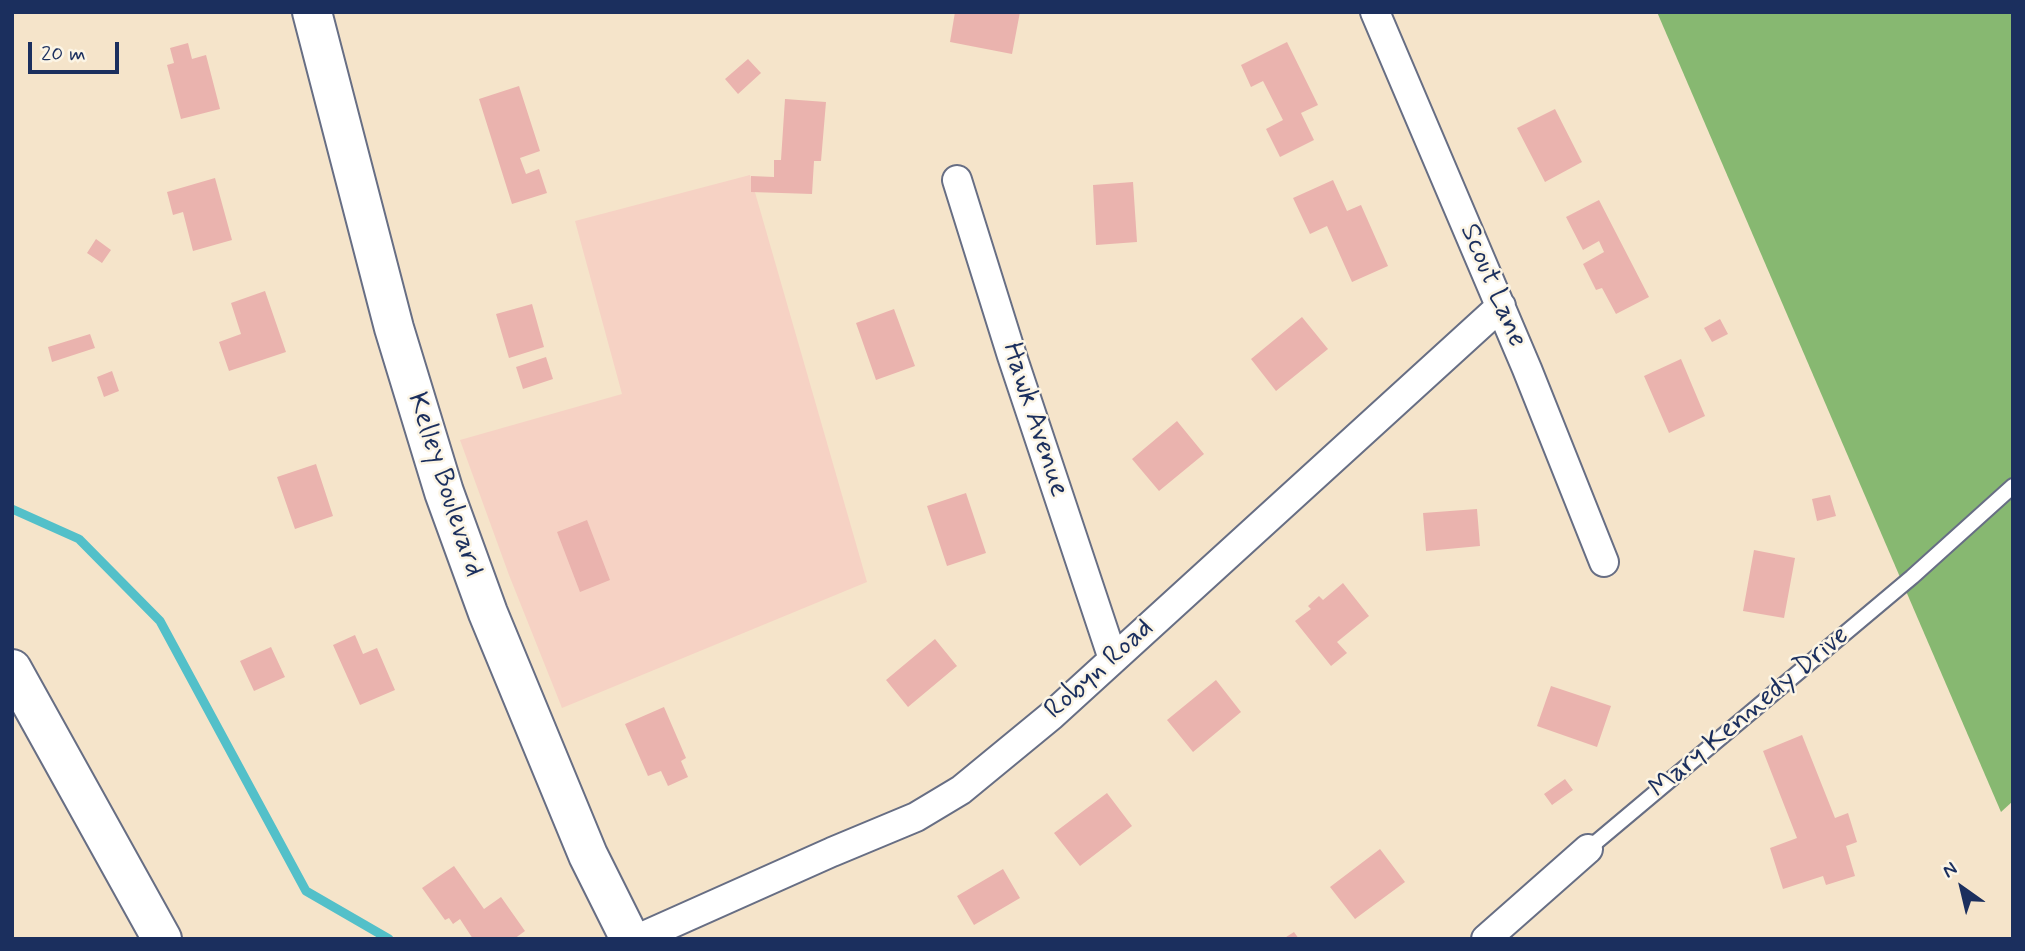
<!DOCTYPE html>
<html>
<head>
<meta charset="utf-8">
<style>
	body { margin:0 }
	#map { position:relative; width:2025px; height:951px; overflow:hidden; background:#f5e4ca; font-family:Mynerve,sans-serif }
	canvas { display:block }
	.frame { position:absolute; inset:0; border:14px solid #1b2f5e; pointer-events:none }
	.north { position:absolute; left:1927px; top:853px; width:70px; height:70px; -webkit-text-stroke:5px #fcf5e5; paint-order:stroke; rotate:326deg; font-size:19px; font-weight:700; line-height:28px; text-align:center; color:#1b2f5e }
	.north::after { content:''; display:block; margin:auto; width:24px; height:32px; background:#1b2f5e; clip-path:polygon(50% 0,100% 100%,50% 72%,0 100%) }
	.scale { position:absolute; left:28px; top:42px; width:91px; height:32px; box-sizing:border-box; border:4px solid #1b2f5e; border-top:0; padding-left:9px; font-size:21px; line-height:24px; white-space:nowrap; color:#1b2f5e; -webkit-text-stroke:5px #fcf5e5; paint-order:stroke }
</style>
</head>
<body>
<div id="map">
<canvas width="2025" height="951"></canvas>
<div class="frame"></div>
<div class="north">N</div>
<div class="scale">20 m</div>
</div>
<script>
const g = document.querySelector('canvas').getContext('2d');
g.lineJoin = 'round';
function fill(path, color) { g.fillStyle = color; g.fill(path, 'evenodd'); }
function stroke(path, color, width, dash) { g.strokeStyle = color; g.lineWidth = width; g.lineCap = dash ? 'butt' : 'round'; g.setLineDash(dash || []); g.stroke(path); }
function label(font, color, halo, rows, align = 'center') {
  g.font = font + ' Mynerve,sans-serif'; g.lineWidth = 5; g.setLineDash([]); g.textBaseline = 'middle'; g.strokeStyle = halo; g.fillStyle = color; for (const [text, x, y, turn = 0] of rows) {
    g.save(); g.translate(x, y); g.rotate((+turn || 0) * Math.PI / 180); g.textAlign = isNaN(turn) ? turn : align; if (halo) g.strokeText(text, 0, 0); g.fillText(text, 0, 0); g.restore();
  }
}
fill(new Path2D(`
	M750 175 867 582 562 708 509 575 460 440 622 394 575 221Z`), '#f6d2c4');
fill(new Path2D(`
	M1657 12H2013V801L2001 812Z`), '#87b871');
stroke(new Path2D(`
	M12 509 79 539 160 621 306 891 389 939`), '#53c0c9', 9);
fill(new Path2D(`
	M955 12H1020L1012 54 950 42Z
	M1287 42 1318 105 1301 113 1314 140 1280 157 1266 129 1283 120 1263 81 1251 87 1241 65Z
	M188 43 192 59 206 55 220 109 181 119 167 65 174 63 170 48Z
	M748 59 761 73 738 94 725 79Z
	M519 86 540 151 520 158 526 174 539 169 547 193 512 204 479 99Z
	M785 99 826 102 821 161H814L812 194 751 192V176L774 177V160H781Z
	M1555 109 1582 162 1545 182 1517 128Z
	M215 178 232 240 193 251 183 212 173 215 167 192Z
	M1333 180 1347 211 1361 205 1388 266 1352 282 1327 226 1310 234 1293 198Z
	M1133 182 1137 242 1096 245 1093 185Z
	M1599 200 1649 297 1616 314 1602 288 1596 290 1583 264 1604 252 1599 241 1583 250 1566 217Z
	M96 239 111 250 102 263 87 253Z
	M265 291 286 352 229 371 219 342 241 334 231 303Z
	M532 304 544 347 509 358 496 314Z
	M894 309 915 366 876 380 856 323Z
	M1302 317 1328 349 1276 391 1251 359Z
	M1720 319 1728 334 1712 342 1704 328Z
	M90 334 95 348 52 362 48 347Z
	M546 357 553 379 523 389 516 367Z
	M1681 359 1705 416 1669 433 1644 376Z
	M112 371 119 391 104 397 97 377Z
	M1177 421 1204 454 1159 491 1132 459Z
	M316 464 333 516 295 529 277 477Z
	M966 493 986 553 947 566 927 506Z
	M1830 495 1836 516 1817 521 1812 499Z
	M1477 509 1480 546 1426 551 1423 513Z
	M587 520 610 580 580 592 557 532Z
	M1754 550 1795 558 1784 618 1743 611Z
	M1343 583 1369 616 1337 642 1347 653 1331 666 1295 621 1311 609 1308 606 1319 596 1323 600Z
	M355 635 363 654 377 648 395 690 360 705 333 645Z
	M935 639 957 666 908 707 886 680Z
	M271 647 285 677 254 691 240 661Z
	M1216 680 1241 712 1193 752 1167 720Z
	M1551 686 1611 706 1597 747 1537 726Z
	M664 707 686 758 681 761 688 777 668 786 661 771 648 776 625 724Z
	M1802 735 1835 818 1848 813 1857 842 1846 846 1855 876 1826 885 1823 876 1783 889 1770 848 1797 838 1763 751Z
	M1565 779 1573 790 1552 805 1544 794Z
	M1107 793 1132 826 1080 866 1054 833Z
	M1380 849 1405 882 1355 919 1330 887Z
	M454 866 484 909 501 897 525 931 514 939H473L460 919 453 924 449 918 445 920 422 888Z
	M1003 869 1020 898 974 925 957 896Z
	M1294 932 1299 939H1283Z`), '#eab3ae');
const lane = new Path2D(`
	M1588 849 1912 577 2013 486`);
const street = new Path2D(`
	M1375 12 1527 369 1604 562
	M957 180 1012 356 1113 659
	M637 939 832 852 916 817 961 790 1051 716 1501 306
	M1486 939 1588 849`);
const secondary = new Path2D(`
	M312 12 394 328 444 492 488 613 588 855 630 939`);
const highway = new Path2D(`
	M12 669 162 939`);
stroke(lane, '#676e84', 18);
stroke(street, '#676e84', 32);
stroke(secondary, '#676e84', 42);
stroke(highway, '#676e84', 42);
stroke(lane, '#fff', 14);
stroke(street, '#fff', 28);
stroke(secondary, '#fff', 38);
stroke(highway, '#fff', 38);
label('28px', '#1b2f5e', '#fcf5e5', [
	["Scout Lane",1492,286,67],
	["Hawk Avenue",1034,420,72],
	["Kelley Boulevard",444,485,72],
	["Robyn Road",1100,670,-42],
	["Mary Kennedy Drive",1750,713,-40]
]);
</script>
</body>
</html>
